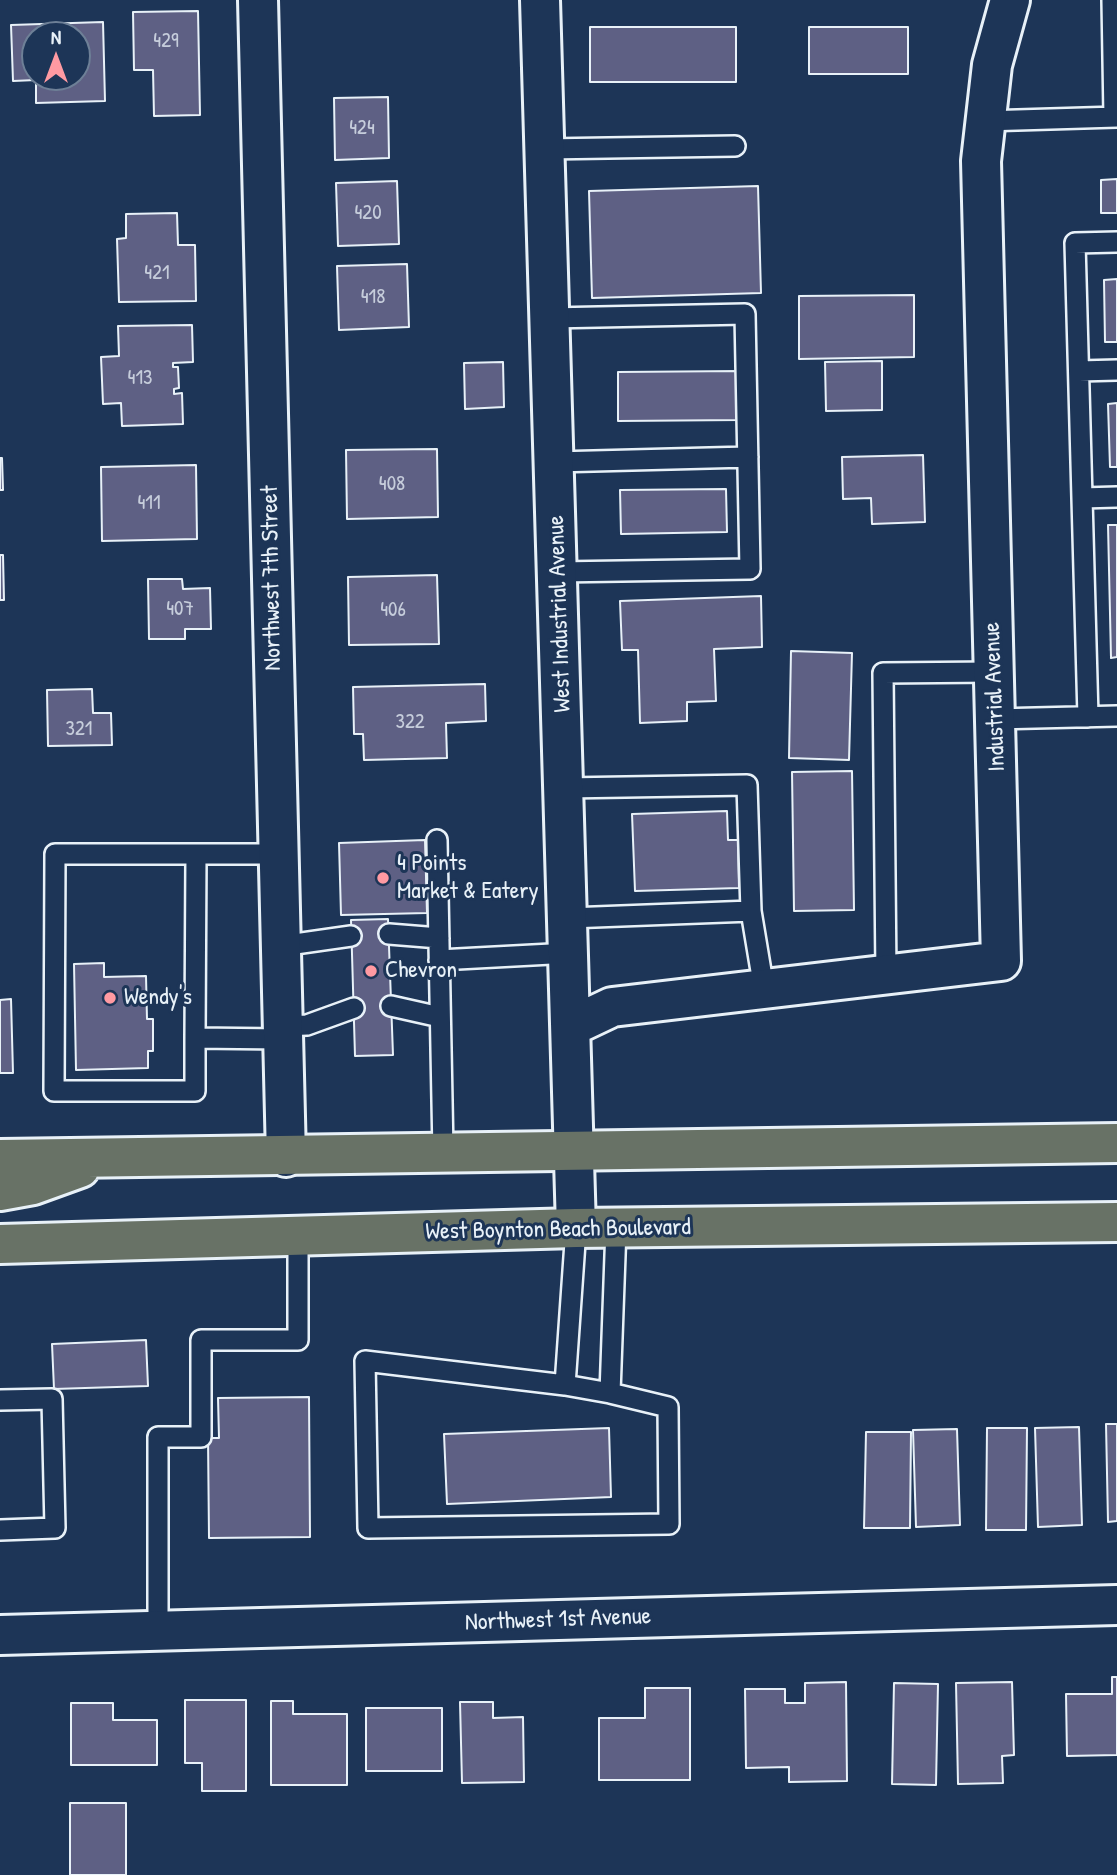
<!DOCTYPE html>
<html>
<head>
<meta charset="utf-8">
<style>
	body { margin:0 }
	#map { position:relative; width:1117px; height:1875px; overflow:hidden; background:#1d3557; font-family:"Patrick Hand",sans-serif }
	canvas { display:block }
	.north { position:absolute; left:21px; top:21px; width:70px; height:70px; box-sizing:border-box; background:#1d3557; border:2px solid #6e8097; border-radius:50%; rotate:0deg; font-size:19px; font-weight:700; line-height:28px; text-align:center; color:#e8f1f8 }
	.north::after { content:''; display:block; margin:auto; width:24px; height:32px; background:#ff9aa2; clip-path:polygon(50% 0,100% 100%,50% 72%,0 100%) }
</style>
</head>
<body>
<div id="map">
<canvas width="1117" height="1875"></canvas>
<div class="north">N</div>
</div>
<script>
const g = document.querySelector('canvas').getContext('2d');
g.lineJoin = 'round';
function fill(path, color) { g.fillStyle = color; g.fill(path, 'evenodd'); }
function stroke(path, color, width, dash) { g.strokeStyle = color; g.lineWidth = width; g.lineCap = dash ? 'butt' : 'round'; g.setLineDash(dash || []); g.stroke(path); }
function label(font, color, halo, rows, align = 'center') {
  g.font = font + ' "Patrick Hand",sans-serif'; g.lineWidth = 6; g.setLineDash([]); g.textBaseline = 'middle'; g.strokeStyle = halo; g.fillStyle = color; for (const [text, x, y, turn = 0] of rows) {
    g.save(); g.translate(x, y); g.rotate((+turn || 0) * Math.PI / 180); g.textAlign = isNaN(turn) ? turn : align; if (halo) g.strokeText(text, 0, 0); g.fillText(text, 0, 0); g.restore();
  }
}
const building = new Path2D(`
	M198 11 200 115 154 116 153 70H134L133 12Z
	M103 22 105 101 36 103V80L13 81 11 25ZM35 35H77V77H35Z
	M590 27H736V82H590Z
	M809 27H908V74H809Z
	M388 97 389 158 335 160 334 98Z
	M1117 179V213H1101V180Z
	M397 181 399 244 338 246 336 183Z
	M758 186 761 293 592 298 589 191Z
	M177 213 178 245H195L196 301 119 302 117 239 126 238V214Z
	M407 264 409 327 339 330 337 266Z
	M1117 279V342H1105L1104 280Z
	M914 295V357L799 359V296Z
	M192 325 193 362 173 363V367H178L179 388 174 389V394L182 393 183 424 122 426 121 403 103 404 101 357 119 356 118 326Z
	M882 361V410L826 411 825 362Z
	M503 362 504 407 465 409 464 363Z
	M741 371V420L618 421V372Z
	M1117 403V467H1110L1108 404Z
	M437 449 438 517 347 519 346 450Z
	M923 455 925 522 872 524 871 498 843 499 842 457Z
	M0 458H2L3 490H0Z
	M196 465 197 539 102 541 101 467Z
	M726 489 727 532 621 534 620 490Z
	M1108 525H1117V657L1111 658Z
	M0 555H3L4 600H0Z
	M437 575 439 644 349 645 348 577Z
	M148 579H182L183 589 210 588 211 629H185V639H149Z
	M761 596 762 647 714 649 716 701 687 702V721L640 723 638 650H622L620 601Z
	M791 651 852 653 849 760 789 758Z
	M485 684 486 721 446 723 447 758 364 760 363 734H354L353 687Z
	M92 689 93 713H111L112 745 48 746 47 690Z
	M852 771 854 910 794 911 792 772Z
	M727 811 728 840H738L739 888 635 891 632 814Z
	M425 840 427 913 341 915 339 843Z
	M388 919 393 1055 355 1056 351 920Z
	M104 963V977L146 976 147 1019H153V1051H148V1068L76 1070 74 964Z
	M11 999 13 1073H0V1000Z
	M146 1340 148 1386 54 1389 52 1344Z
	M309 1397 310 1537 209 1538 208 1438H219L218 1398Z
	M1106 1424H1117V1521L1108 1522Z
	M1079 1427 1082 1525 1038 1527 1035 1428Z
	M609 1428 611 1497 447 1504 444 1434Z
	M987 1428H1027L1026 1530H986Z
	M957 1429 960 1525 916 1527 913 1430Z
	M866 1432H911L910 1528H864Z
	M1112 1677H1117V1755L1067 1756 1066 1694H1112Z
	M846 1682 847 1781 789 1782V1767L746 1768 745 1689H785V1703H805V1683Z
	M1012 1682 1014 1755 1002 1756 1003 1783 958 1784 956 1683Z
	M894 1683 938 1684 936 1785 892 1784Z
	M645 1688H690V1780H599V1718H645Z
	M185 1700H246V1791H202V1763H185Z
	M271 1701H293V1714H347V1785H271Z
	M460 1702H493V1718L523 1717 524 1782 462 1783Z
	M71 1703H113V1720H157V1765H71Z
	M366 1708H442V1771H366Z
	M70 1803H126V1875H70Z`);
fill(building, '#5e6084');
stroke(building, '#e8f1f8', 2);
const service = new Path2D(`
	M1112 0 1114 117
	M984 121 1117 117
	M545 149 735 146
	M550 318 745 314 750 569 558 572
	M1079 371 1117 370
	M555 462 748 457
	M1082 498 1117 497
	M1088 717 1075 243 1117 242
	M995 719 1117 716
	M565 788 747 785 751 911 569 918
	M437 840 443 1153
	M278 854H196L195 1038 283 1039
	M751 911 764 989
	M389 934 439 938
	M281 946 351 936
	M439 960 570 953
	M886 975 883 673 994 672
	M391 1006 440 1017
	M283 1026 307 1025 354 1008
	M195 1038V1091H54L55 854H196
	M576 1228 565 1385 365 1361 368 1528 669 1524 668 1407 610 1393 616 1228
	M565 1385 610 1393
	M0 1400 52 1399 55 1528 0 1530
	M158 1631V1437H201V1340H298V1235`);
const minor = new Path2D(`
	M258 0 286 1157
	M540 0 576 1228
	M572 1026 612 1007 1001 961 981 161 992 65 1010 0
	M0 1635 1117 1605`);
const primary = new Path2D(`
	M0 1159 1117 1143
	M0 1191 33 1185 80 1168
	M0 1244 576 1228 1117 1222`);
stroke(service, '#e8f1f8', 24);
stroke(minor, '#e8f1f8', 44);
stroke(primary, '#e8f1f8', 44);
stroke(service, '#1d3557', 19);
stroke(minor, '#1d3557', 38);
stroke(primary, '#687266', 38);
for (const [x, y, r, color] of [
	[383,878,7,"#ff9aa2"],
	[371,971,7,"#ff9aa2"],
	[110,998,7,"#ff9aa2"]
]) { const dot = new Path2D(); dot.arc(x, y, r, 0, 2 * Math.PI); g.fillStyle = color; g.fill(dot); stroke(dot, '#1d3557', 2.5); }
label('21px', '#c6cddb', null, [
	["429",166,41],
	["424",362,128],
	["420",368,213],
	["421",157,273],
	["418",373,297],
	["413",140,378],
	["408",392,484],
	["411",149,503],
	["407",180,609],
	["406",393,610],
	["322",410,722],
	["321",79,729]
]);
label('24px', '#e8f1f8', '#1d3557', [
	["Northwest 7th Street",272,578,-91],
	["West Industrial Avenue",560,614,-92],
	["Industrial Avenue",995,697,-92],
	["West Boynton Beach Boulevard",558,1230,-1],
	["Northwest 1st Avenue",558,1620,-2]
]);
label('24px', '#e8f1f8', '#1d3557', [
	["4 Points",397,864],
	["Market & Eatery",397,892],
	["Chevron",385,971],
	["Wendy's",124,998]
], 'left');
</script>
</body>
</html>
